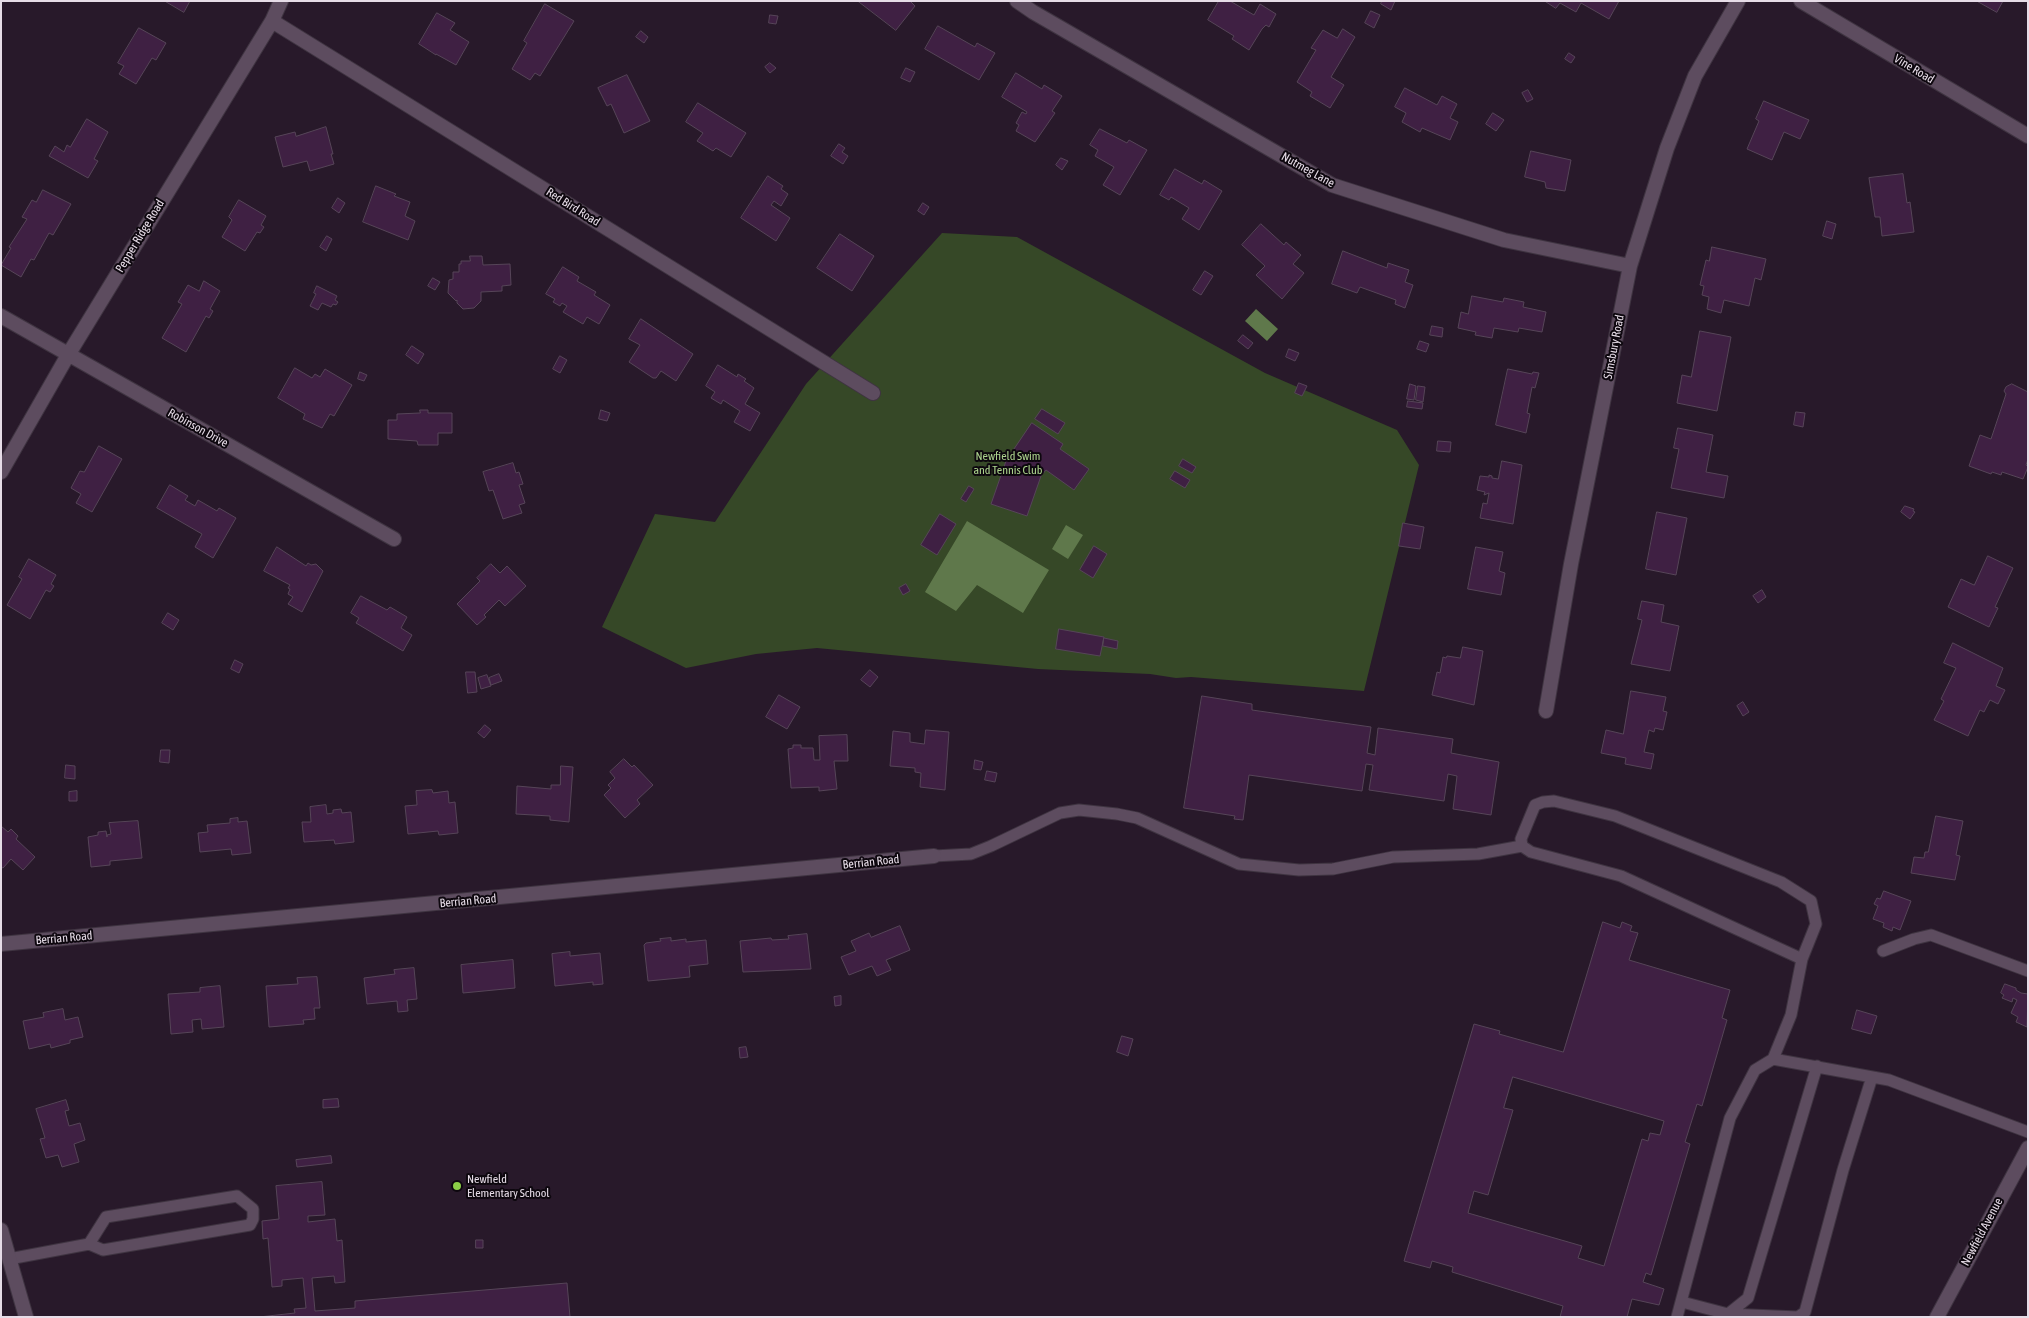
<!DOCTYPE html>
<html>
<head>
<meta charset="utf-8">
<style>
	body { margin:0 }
	#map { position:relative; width:2029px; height:1318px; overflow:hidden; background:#28192a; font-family:"Asap Condensed",sans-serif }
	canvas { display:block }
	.frame { position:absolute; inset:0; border:2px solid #e6dce7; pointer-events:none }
</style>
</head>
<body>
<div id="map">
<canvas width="2029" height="1318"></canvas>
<div class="frame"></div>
</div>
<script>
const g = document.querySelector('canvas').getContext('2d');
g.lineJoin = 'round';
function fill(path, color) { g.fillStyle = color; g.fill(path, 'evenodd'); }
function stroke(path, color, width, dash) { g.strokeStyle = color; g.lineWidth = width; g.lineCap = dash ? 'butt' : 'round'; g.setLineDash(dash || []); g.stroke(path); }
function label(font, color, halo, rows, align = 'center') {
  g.font = font + ' "Asap Condensed",sans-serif'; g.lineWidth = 4; g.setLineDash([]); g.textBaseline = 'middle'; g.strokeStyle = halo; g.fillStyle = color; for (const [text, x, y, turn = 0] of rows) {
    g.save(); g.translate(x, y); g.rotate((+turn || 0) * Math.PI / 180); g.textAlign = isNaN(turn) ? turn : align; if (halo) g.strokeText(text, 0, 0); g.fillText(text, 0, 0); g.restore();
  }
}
fill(new Path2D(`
	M942 233 1017 237 1265 373 1397 430 1419 465 1364 691 1191 677 1176 678 1150 674 1038 669 817 648 756 654 686 668 602 627 655 514 715 522 806 384Z`), '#364827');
fill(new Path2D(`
	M1256 309 1278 329 1267 341 1245 321Z
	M967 521 1049 570 1023 613 977 585 956 611 925 592Z
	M1066 525 1083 535 1068 559 1052 549Z`), '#5f784b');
const building = new Path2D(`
	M165 1H190L184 12Z
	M858 1H910L915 6 896 30Z
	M1219 1H1230L1254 15 1260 4 1276 14 1269 27 1266 25 1262 29 1249 50 1232 39 1234 36 1208 20Z
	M1382 1H1395L1391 10 1381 4Z
	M1545 1H1619L1609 19 1581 3 1576 12 1560 3 1556 8Z
	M1977 1H2003L1997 12Z
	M545 4 574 21 540 76 535 73 530 80 512 69 527 43 524 41Z
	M1371 11 1380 15 1374 28 1365 23Z
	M437 13 455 23 450 30 469 42 456 65 436 54V55L419 44Z
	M770 15 778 16 776 24 769 23Z
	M938 26 975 47 977 43 995 53 979 80 925 49Z
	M139 28 166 43 156 60 152 58 136 84 119 74 124 66 118 63Z
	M1343 29 1355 37 1331 77 1344 85 1330 108 1310 96 1312 92 1297 82 1316 50 1311 48 1323 30 1337 38Z
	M641 31 648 37 644 43 636 37Z
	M1569 53 1575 57 1571 63 1565 59Z
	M770 63 776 68 770 73 765 67Z
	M906 68 915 72 910 82 901 78Z
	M1016 73 1042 89 1044 85 1062 96 1052 111 1055 113 1035 142 1016 131 1019 125 1016 123 1022 112 1026 114 1027 112 1002 97Z
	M627 75 650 121 624 133 611 104 607 106 598 88Z
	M1405 88 1437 105 1442 96 1457 104 1450 118 1458 122 1450 140 1422 128 1420 132 1402 122 1406 113 1395 107Z
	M1528 90 1533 99 1527 102 1522 93Z
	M1764 101 1809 120 1800 139 1784 132 1772 160 1747 149 1759 121 1756 119Z
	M698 103 746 133 731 157 716 148 713 151 697 141 703 133 686 122Z
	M1493 113 1504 120 1496 131 1486 124Z
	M87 119 108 132 94 159 98 161 88 178 49 156 55 146 64 152 67 145 70 147Z
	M326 127 333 154H331L334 164 310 171 307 161 283 167 275 137 295 132 296 136Z
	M1100 129 1127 143 1129 140 1147 150 1120 195 1103 185 1114 167 1095 156 1098 150 1090 145Z
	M839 144 845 148 842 152 848 156 843 164 831 156Z
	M1531 151 1571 160 1565 191 1546 188 1545 182 1525 177Z
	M1061 158 1068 161 1062 170 1056 165Z
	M1175 169 1202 184 1204 180 1222 191 1199 230 1182 219 1189 208 1171 197 1169 200 1160 195Z
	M1903 174 1907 203 1910 202 1914 232 1882 236 1880 217H1875L1869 178Z
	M768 176 783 186 781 189 788 194 781 206 774 201 771 205 790 218 776 241 741 218Z
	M376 186 396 194 394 196 410 202 405 216 415 221 408 240 363 222Z
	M43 190 71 204 53 235 49 233 34 260 31 259 21 277 1 265 11 248 9 247 27 219 22 217 32 200 36 202Z
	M338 198 345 203 339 213 332 208Z
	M239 200 266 216 261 225 264 227 260 233 257 232 245 251 222 237 232 220 229 217Z
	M923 203 929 207 924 215 918 211Z
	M1827 221 1836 224 1832 239 1823 236Z
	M1261 224 1284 245 1286 242 1301 255 1293 264 1304 273 1282 299 1256 275 1265 266 1242 245Z
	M840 234 874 256 852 291 817 268Z
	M327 236 332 239 326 251 320 247Z
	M1712 247 1766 259 1761 280 1755 278 1749 306 1724 300 1721 313 1707 309 1709 297 1702 295 1704 286 1700 285 1706 260 1709 261Z
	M1343 251 1387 268 1388 263 1409 270 1405 282 1413 285 1405 308 1395 304 1396 300 1360 287 1357 293 1332 284Z
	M470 256H482L483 265 510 264 511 285 502 286V291L481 292V301L474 308 463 309 457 303V300L456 301 448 293 449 280 453 279V272H459V264H461V261H470Z
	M563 267 579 277 577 281 596 292 594 295 610 305 599 324 587 317 583 324 563 312 567 306 562 303 560 306 553 302 555 299 546 294Z
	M1205 271 1213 276 1201 295 1193 290Z
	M433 278 440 282 435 290 428 286Z
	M204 281 220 291 210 309 213 311 209 318 206 316 186 352 162 338 182 304 178 302 188 285 199 291Z
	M317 286 337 296 335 300 338 302 336 305 333 304 331 307 322 303 318 310 310 306 316 294 314 293Z
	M1472 296 1503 302 1504 298 1524 302 1523 307 1546 312 1542 332 1519 328 1518 332 1494 328 1492 338 1475 335 1476 332 1458 328 1461 312 1468 314Z
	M641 319 693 354 676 381 661 371 656 378H653L629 362 640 345 629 339Z
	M1432 326 1443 328 1442 337 1430 335Z
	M1700 331 1731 337 1717 411 1677 403 1682 375 1691 377Z
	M1243 335 1253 343 1248 349 1238 341Z
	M1420 341 1429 344 1426 352 1417 349Z
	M412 346 424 354 418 364 406 355Z
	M1289 349 1299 353 1295 361 1286 357Z
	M560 356 567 360 560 373 553 369Z
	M718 365 737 377 738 374 746 379 744 381 754 388 745 404 760 413 750 431 734 422 740 411 723 400 721 404 711 398 715 392 706 386Z
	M295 368 312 378 315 374 320 377 325 369 352 385 334 416 330 414 322 428 303 419 305 414 278 398Z
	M1508 369 1532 374 1533 372 1539 373 1535 388 1532 387 1527 413 1530 414 1526 433 1496 425Z
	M360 372 367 375 364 381 358 379Z
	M1299 383 1307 386 1302 396 1295 393Z
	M1410 384 1416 386 1414 400 1407 399Z
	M2012 384 2028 392V459L2026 465 2028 467 2023 479 2002 472 2001 475 1992 472 1991 474 1969 466 1980 435 1991 439 2006 394 2004 391 2006 387Z
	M1418 386 1425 387 1423 402 1416 400Z
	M1408 401 1423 403 1422 409 1407 407Z
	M1042 409 1065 423 1058 434 1035 419Z
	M420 410H428V413H452V433H438V445H418L417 441 388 439V420H397V414L420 413Z
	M601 410 610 413 607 421 599 419Z
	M1796 412 1805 413 1803 427 1794 425Z
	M1032 423 1063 444 1060 449 1089 469 1074 490 1046 470 1041 476 1027 516 991 504 1006 461Z
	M1678 428 1713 435 1706 472 1728 476 1724 498 1671 488 1679 449 1674 448Z
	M1438 441 1451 442 1450 452 1437 451Z
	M99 446 122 459 92 512 76 503 81 494 71 488 80 471 84 472Z
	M1183 459 1196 467 1192 473 1179 466Z
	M1502 461 1522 465 1513 524 1480 518 1483 503 1487 504 1489 493 1484 495 1485 492 1477 490 1480 476 1489 477V475L1492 476V478L1498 479Z
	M513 463 516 473 519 472 523 484 519 485 525 503 519 505 522 513 503 519 493 490 489 491 483 472Z
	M1175 471 1190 480 1185 488 1170 479Z
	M170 485 188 496 185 500 195 506 198 500 217 511 219 508 236 518 213 558 195 547 202 534 157 508Z
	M969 486 974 489 966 502 961 499Z
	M1905 506 1914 509 1913 511 1915 512 1910 519 1901 512Z
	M1657 512 1687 518 1676 575 1646 569Z
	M940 514 956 524 937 555 921 545Z
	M1403 523 1424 527 1420 549 1399 546Z
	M1094 546 1107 554 1093 578 1080 570Z
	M277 547 306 566 308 563 311 565 316 564 323 571 302 612 288 604 293 597 288 594 290 589 288 588 290 585 264 571Z
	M1476 547 1503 552 1499 571 1505 573 1501 595 1468 589Z
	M1988 556 2013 568 1995 607 1998 608 1989 627 1948 607 1961 579 1974 585Z
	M29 559 56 575 51 584 54 586 50 592 46 590 30 619 7 605 22 579 19 577Z
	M491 564 500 573 507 566 526 586 505 606 499 600 484 615 486 617 477 625 457 604 480 581 477 578Z
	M906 584 910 591 903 595 899 588Z
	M1762 590 1766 597 1758 603 1753 596Z
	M361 596 387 610 390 607 407 617 401 628 412 635 403 651 356 623 359 618 351 613Z
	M1642 601 1664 605 1661 622 1679 626 1670 671 1631 664 1642 620 1638 619Z
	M168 613 179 620 173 630 162 623Z
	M1059 629 1104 637 1100 656 1056 649Z
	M1104 638 1118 641 1117 649 1103 646Z
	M1953 643 2003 668 1996 686 2005 690 1998 704 1990 700 1984 712 1980 710 1968 736 1934 720 1944 701 1941 699 1956 668 1944 663Z
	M1463 647 1483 651 1474 705 1432 695 1437 672 1440 673 1443 657 1446 658 1447 656 1460 658Z
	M235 660 243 664 239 673 231 669Z
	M870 670 878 677 870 687 861 680Z
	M466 672H475L477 692 468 693Z
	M499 674 502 681 491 685 489 678Z
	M487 675 491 686 481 689 478 678Z
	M1631 691 1666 697 1663 711 1667 712 1663 730 1655 728 1654 732 1649 730 1644 752 1654 754 1651 769 1625 764 1626 758 1601 753 1606 730 1623 734Z
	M779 695 800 707 787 729 766 717Z
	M1202 696 1252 704V710L1371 727 1367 753 1375 755 1378 728 1453 739 1451 753 1499 762 1491 815 1453 809 1457 776 1448 774 1444 801 1369 790 1373 765 1366 764 1362 791 1249 775 1243 820 1234 819 1235 816 1184 808Z
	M1743 702 1749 712 1743 716 1737 706Z
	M485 725 491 730 484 738 478 733Z
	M926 730 949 732 945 790 920 787 921 773 915 772V768L890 766 893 731 910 733V742L924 744Z
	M847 735 848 761H834L837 789 819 791V787L791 788 788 749 793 748V745H801V748H813L814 760H820L819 736Z
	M161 750H170L169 763 160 762Z
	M624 759 632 767 634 765 653 785 637 800 640 804 625 818 604 795 611 788 608 785 615 778 610 772Z
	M975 760 983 762 981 770 974 769Z
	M66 765 75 766V779L65 778Z
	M561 766 573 767 569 822 550 820V816L516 814 517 786 551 789V785H560Z
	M987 771 997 773 995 782 985 780Z
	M432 790 433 793 448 791 449 803 455 802 458 833 439 835 438 831 408 834 405 806 417 805 416 791Z
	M77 791V801H69V792Z
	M326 805 327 814 333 813V810L341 809 342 813 351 812 354 842 335 844 334 840 304 842 302 822H311L310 807Z
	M1936 816 1963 821 1956 855 1960 856 1955 880 1911 873 1914 857 1924 858 1925 852H1928Z
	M238 818V822L247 821 251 853 232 855 231 849 200 852 198 833 208 832 207 825 230 823V819Z
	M138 821 142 858 110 861V865L91 867 88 837 98 835V832L106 831 107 837V835L111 834 109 823Z
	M1 826 8 832 11 829 18 836 16 839 35 857 23 870 11 859 3 868 1 867Z
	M1884 891 1911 901 1900 930 1893 927 1892 931 1883 927 1884 923 1873 919 1878 906 1874 904 1877 898 1880 899Z
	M1603 922 1620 928 1622 922 1632 926 1630 931 1638 933 1629 960 1730 990 1722 1018 1727 1020 1702 1106 1697 1104 1685 1142 1690 1144 1651 1275 1646 1273 1643 1282 1664 1289 1659 1305 1632 1299 1627 1317H1560L1563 1306 1452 1272 1453 1267 1432 1261 1430 1268 1404 1261 1474 1024 1500 1031 1499 1034 1563 1052ZM1513 1077 1664 1121 1660 1135 1650 1133 1648 1141 1642 1139 1604 1266 1578 1258 1582 1246 1468 1213 1474 1191 1488 1195 1513 1110 1504 1108Z
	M900 926 910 950 886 960 891 970 877 976 872 966 849 975 841 957 856 951 851 941 869 933 871 937Z
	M807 934 811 969 743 972 740 941 771 938 772 940 789 939 788 936Z
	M671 938V941L686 939V942L706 940 708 964 689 966 690 977 648 981 644 945 646 943 661 941 660 939Z
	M570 952V956L600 953 603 984 593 985V982L555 986 552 954Z
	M513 960 515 988 463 993 461 965Z
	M414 968 417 999 407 1000 408 1011 398 1012 397 1001 367 1004 364 978 395 974 394 970Z
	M317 977 320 1008H314L315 1019 303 1020 304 1024 269 1027 266 986 298 984 297 978Z
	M2005 984 2016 988V990L2021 993 2028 994 2027 1027 2016 1022 2018 1017 2011 1013 2017 1000 2013 998 2012 1002 2002 998 2004 995 2001 993Z
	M220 986 224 1027 202 1029 201 1019 192 1020 193 1032 171 1034 168 994 200 992V988Z
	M841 996V1005L835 1006 834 997Z
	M63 1009 65 1020 78 1017 83 1037 70 1040V1043L51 1048 50 1044 29 1049 23 1021 44 1017 43 1013Z
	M1857 1010 1877 1016 1871 1034 1852 1029Z
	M1122 1036 1133 1039 1128 1056 1117 1052Z
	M746 1047 748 1057 740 1058 739 1048Z
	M338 1099 339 1107 323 1108V1100Z
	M66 1100 69 1110 65 1111 69 1126 80 1123 85 1140 74 1144 79 1162 62 1167 58 1155 46 1158 40 1139 45 1138 36 1109Z
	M331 1156 332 1163 297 1167 296 1160Z
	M322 1182 325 1215 308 1216V1222L335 1219 337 1241 342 1240 345 1282 335 1283 334 1276 312 1278 315 1311 355 1308V1301L567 1283 570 1317H259L295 1313 294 1309 306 1308 303 1278 282 1280V1286L272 1287 268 1238 263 1239 262 1221 279 1219 276 1186Z
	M476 1240H483V1248H476Z`);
fill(building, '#3f2043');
stroke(building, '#564558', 1);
const service = new Path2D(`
	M934 856 971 854 991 846 1060 813 1079 810 1117 814 1137 818 1239 864 1299 870 1333 869 1393 857 1478 854 1522 846
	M1883 951 1914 939 1931 935 2028 971
	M1773 1059 1791 1015 1802 959 1816 924 1811 901 1781 882 1615 816 1554 801 1543 802 1535 805 1521 839 1522 846 1531 852 1621 876 1802 959
	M9 1259 89 1244 103 1250 250 1225 253 1219V1209L237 1196 106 1217 89 1244
	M1682 1302 1728 1314 1798 1317 1805 1312 1843 1170 1872 1077
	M1728 1314 1748 1298 1817 1066
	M1677 1317 1730 1118 1755 1070 1773 1059 1889 1080 2028 1132`);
const minor = new Path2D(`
	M1017 1 1033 12 1332 185 1504 240 1630 266
	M272 21 873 393
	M1 316 394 539
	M1 472 68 355 272 21 281 1
	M1546 711 1571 564 1630 266 1667 148 1695 76 1738 1
	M1 944 934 856
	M1 1230 26 1317`);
const tertiary = new Path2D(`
	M1801 1 2028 136`);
const secondary = new Path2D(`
	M1937 1317 2028 1148`);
stroke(service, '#3f3441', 13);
stroke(minor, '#3f3441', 16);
stroke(tertiary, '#3f3441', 16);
stroke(secondary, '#3f3441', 16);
stroke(service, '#5d4c5f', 11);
stroke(minor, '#5d4c5f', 14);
stroke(tertiary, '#5d4c5f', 14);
stroke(secondary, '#5d4c5f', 14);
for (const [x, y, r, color] of [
	[457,1186,5,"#8bce46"]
]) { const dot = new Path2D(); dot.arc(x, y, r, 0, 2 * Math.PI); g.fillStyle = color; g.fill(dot); stroke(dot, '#0d070e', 2); }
label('12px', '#e6dce7', '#0d070e', [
	["Vine Road",1914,69,31],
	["Nutmeg Lane",1308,170,29],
	["Red Bird Road",573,207,32],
	["Pepper Ridge Road",140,236,-59],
	["Simsbury Road",1614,347,-79],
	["Robinson Drive",198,428,29],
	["Berrian Road",871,862,-6],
	["Berrian Road",468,901,-5],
	["Berrian Road",64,938,-5],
	["Newfield Avenue",1982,1232,-62]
]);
label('12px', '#acd38d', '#0d070e', [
	["Newfield Swim",1008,456],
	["and Tennis Club",1008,470]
]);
label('12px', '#e6dce7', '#0d070e', [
	["Newfield",467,1179],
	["Elementary School",467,1193]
], 'left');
</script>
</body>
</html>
